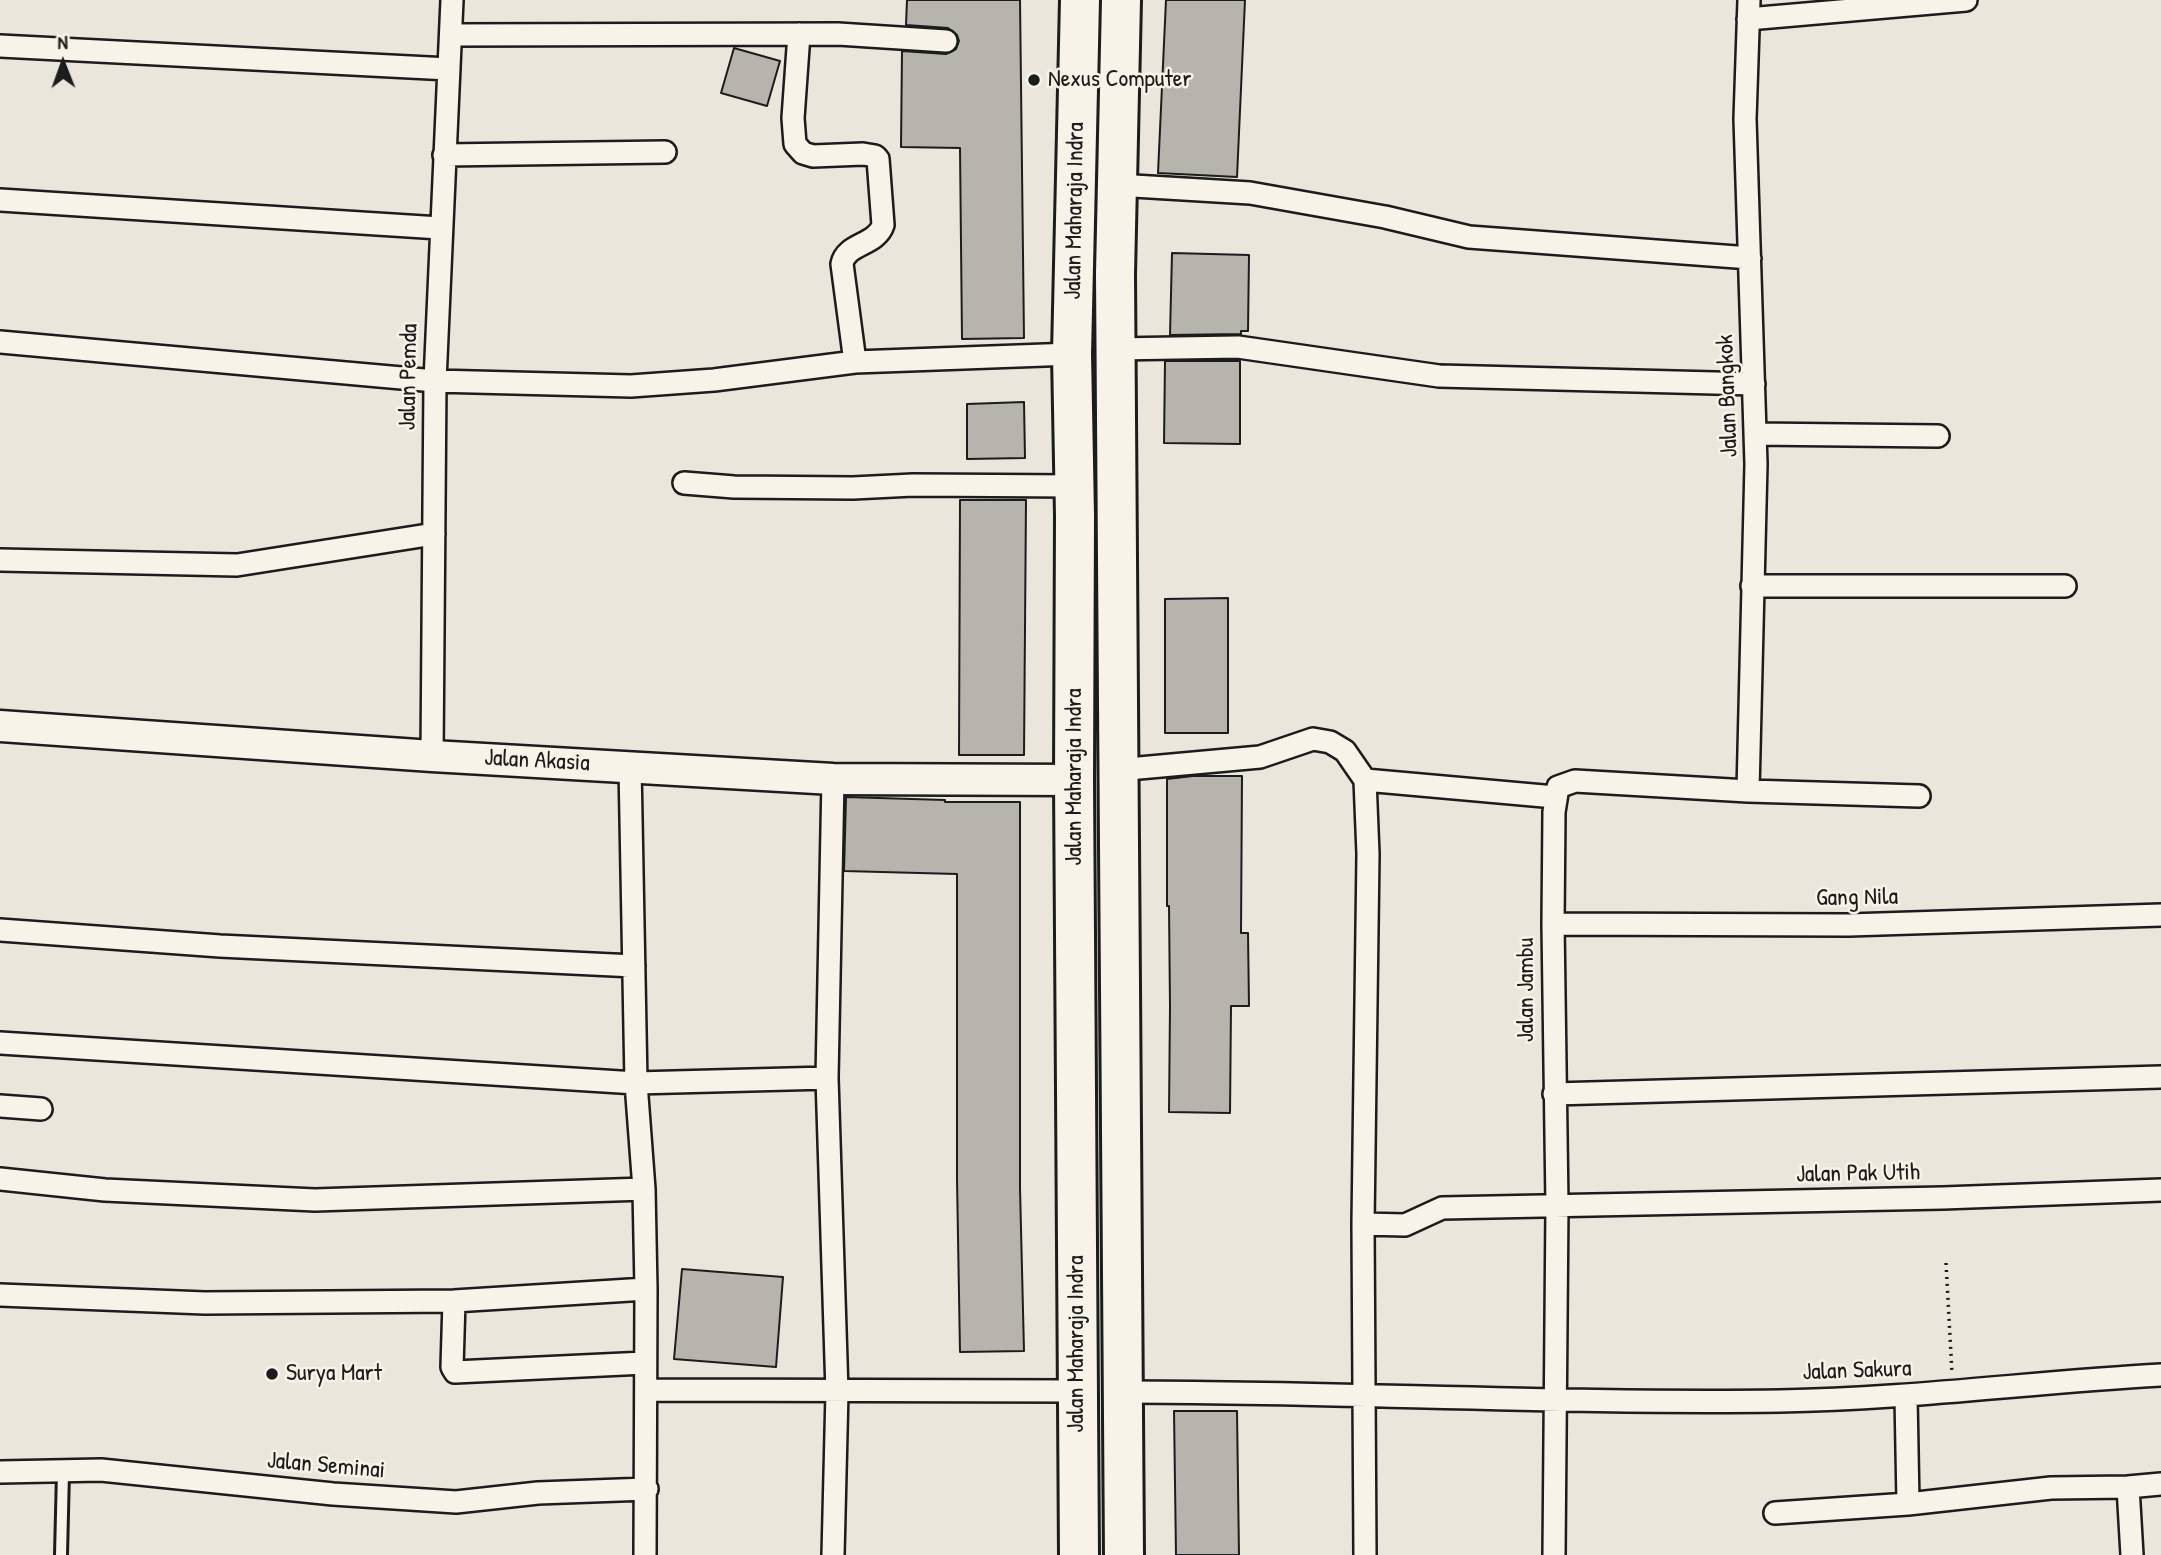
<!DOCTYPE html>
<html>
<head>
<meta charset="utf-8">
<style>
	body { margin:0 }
	#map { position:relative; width:2161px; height:1555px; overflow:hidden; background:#eae6dc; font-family:"Patrick Hand",sans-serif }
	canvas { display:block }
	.north { position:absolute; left:28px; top:28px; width:70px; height:70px; -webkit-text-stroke:5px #f7f3e8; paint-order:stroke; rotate:359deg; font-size:19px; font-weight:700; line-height:28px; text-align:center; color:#1c1c1c }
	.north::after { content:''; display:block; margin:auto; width:24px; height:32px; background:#1c1c1c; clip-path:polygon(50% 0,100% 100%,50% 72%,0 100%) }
</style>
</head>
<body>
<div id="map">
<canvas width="2161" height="1555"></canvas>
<div class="north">N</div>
</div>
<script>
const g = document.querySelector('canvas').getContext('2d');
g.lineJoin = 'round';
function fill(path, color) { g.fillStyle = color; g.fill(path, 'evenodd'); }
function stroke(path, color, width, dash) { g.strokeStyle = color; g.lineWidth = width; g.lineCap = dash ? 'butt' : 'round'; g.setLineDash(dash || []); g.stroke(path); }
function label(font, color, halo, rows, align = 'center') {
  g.font = font + ' "Patrick Hand",sans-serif'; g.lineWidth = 5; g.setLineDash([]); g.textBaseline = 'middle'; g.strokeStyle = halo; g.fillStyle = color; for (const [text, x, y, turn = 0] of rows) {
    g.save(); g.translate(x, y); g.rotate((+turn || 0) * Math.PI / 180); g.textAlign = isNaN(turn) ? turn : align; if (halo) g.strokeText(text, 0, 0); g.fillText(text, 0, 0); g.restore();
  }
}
const building = new Path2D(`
	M907 0H1020L1024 338 962 339 960 148 901 147 902 51 946 54 956 49 959 41 957 35 948 28 906 25Z
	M1166 0H1245L1237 177 1158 173Z
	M734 48 780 61 767 106 721 93Z
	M1172 253 1249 255 1248 331H1241V334L1170 335Z
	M1165 361H1240V444L1164 443Z
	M1024 402 1025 458 967 459V404Z
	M960 500H1026L1024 755H959Z
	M1228 598V733H1165V599Z
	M1193 776H1242L1241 933H1248L1249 1006H1231L1230 1113 1169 1112 1170 1007 1169 906H1167V779Z
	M846 797 945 800V802H1020V1188L1024 1351 960 1352 957 1179V874L844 871Z
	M682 1269 783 1277 776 1367 674 1359Z
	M1174 1411H1237L1239 1555H1176Z`);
fill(building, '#b6b4ac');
stroke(building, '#1c1c1c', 2);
const lane = new Path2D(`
	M61 1555 63 1472`);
const street = new Path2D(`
	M1748 19 1966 0
	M799 34 793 118 795 144 803 153 813 156 863 154 875 156 878 159 883 225C876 246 846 243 842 264L855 362
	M451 35 838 34 946 41
	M0 46 449 69
	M444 155 665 152
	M1117 185 1250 193 1385 217 1469 237 1750 258
	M0 200 440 228
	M0 342 435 381 631 386 714 380 855 362 1072 354
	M1115 349 1238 347 1439 376 1754 384
	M1755 434 1938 436
	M684 483 734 487 853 488 913 485 1075 486
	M0 560 237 565 434 534
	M1752 586H2065
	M432 756 435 381 452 0
	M630 766 636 1083 644 1189 646 1289 645 1555
	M1117 770 1260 757 1313 739 1330 742 1345 751 1365 780 1368 854 1363 1224 1365 1555
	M1365 780 1555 797
	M1748 791 1756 464 1745 119 1749 0
	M1553 924 1849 925 2161 915
	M0 930 220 946 634 966
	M0 1043 636 1083 827 1078
	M1554 1094 2161 1077
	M0 1106 41 1109
	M0 1179 105 1190 315 1200 644 1189
	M1363 1224 1405 1225 1442 1208 1943 1198 2161 1190
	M0 1295 205 1303 454 1301 646 1289
	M454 1301 452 1367 455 1372 645 1363
	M646 1390 1077 1391
	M1123 1392C1342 1392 1561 1404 1780 1401 1908 1399 2034 1382 2161 1375
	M1906 1396 1908 1504 2051 1488 2128 1487 2132 1555
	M0 1472 101 1470 333 1494 456 1502 538 1493 647 1489
	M2128 1487 2161 1484
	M1775 1513 1908 1504
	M833 1555 837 1392 827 1078 833 779
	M1554 1555 1557 1205 1553 924 1554 812 1558 787 1575 781 1748 791 1919 796`);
const secondary = new Path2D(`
	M0 726 432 756 833 779 1074 780`);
const highway = new Path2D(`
	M1121 0 1115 274 1124 1555
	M1079 1555 1074 780 1075 516 1072 354 1080 0`);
stroke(lane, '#1c1c1c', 16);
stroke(street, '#1c1c1c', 26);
stroke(secondary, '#1c1c1c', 35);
stroke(highway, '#1c1c1c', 44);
stroke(new Path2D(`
	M1946 1263 1952 1373`), '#1c1c1c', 3.5, [2, 5]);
stroke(lane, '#f7f3e8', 10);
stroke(street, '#f7f3e8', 21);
stroke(secondary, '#f7f3e8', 30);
stroke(highway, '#f7f3e8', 38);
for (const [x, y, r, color] of [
	[1034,80,7,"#1c1c1c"],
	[272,1374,7,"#1c1c1c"]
]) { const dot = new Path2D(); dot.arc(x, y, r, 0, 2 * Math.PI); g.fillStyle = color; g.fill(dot); stroke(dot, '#f7f3e8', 2.5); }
label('24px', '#1c1c1c', '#f7f3e8', [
	["Nexus Computer",1048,80],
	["Surya Mart",286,1374]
], 'left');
label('24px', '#1c1c1c', '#f7f3e8', [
	["Jalan Maharaja Indra",1075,211,-89],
	["Jalan Pemda",409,377,-89],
	["Jalan Bangkok",1728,396,-92],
	["Jalan Akasia",537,761,3],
	["Jalan Maharaja Indra",1075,777,-90],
	["Gang Nila",1857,898,-1],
	["Jalan Jambu",1527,990,-90],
	["Jalan Pak Utih",1858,1174,-1],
	["Jalan Maharaja Indra",1077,1344,-90],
	["Jalan Sakura",1857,1371,-2],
	["Jalan Seminai",326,1466,5]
]);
</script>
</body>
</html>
